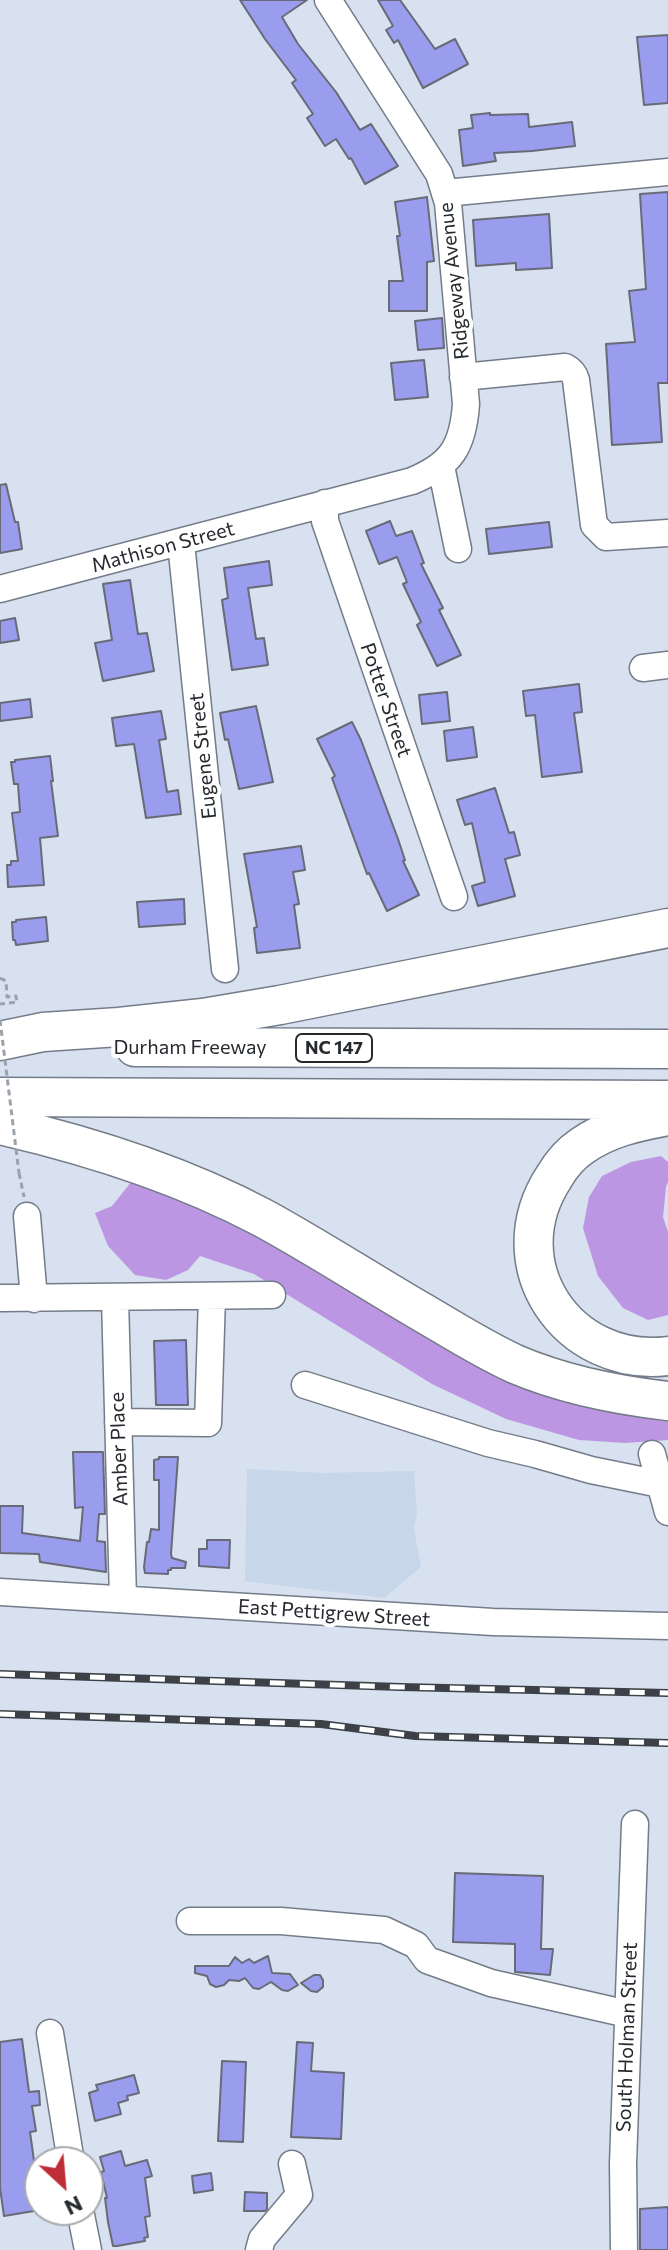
<!DOCTYPE html>
<html>
<head>
<meta charset="utf-8">
<style>
	body { margin:0 }
	#map { position:relative; width:668px; height:2250px; overflow:hidden; background:#d7e1ef; font-family:Commissioner,sans-serif }
	canvas { display:block }
	.north { position:absolute; left:24px; top:2146px; width:80px; height:80px; box-sizing:border-box; background:#fff; border:2px solid #a8aaac; border-radius:50%; rotate:154deg; font-size:22px; font-weight:700; line-height:32px; text-align:center; color:#262a2f }
	.north::after { content:''; display:block; margin:auto; width:28px; height:36px; background:#be2e37; clip-path:polygon(50% 0,100% 100%,50% 72%,0 100%) }
</style>
</head>
<body>
<div id="map">
<canvas width="668" height="2250"></canvas>
<div class="north">N</div>
</div>
<script>
const g = document.querySelector('canvas').getContext('2d');
g.lineJoin = 'round';
function fill(path, color) { g.fillStyle = color; g.fill(path, 'evenodd'); }
function stroke(path, color, width, dash) { g.strokeStyle = color; g.lineWidth = width; g.lineCap = dash ? 'butt' : 'round'; g.setLineDash(dash || []); g.stroke(path); }
function label(font, color, halo, rows, align = 'center') {
  g.font = font + ' Commissioner,sans-serif'; g.lineWidth = 8; g.setLineDash([]); g.textBaseline = 'middle'; g.strokeStyle = halo; g.fillStyle = color; for (const [text, x, y, turn = 0] of rows) {
    g.save(); g.translate(x, y); g.rotate((+turn || 0) * Math.PI / 180); g.textAlign = isNaN(turn) ? turn : align; if (halo) g.strokeText(text, 0, 0); g.fillText(text, 0, 0); g.restore();
  }
}
fill(new Path2D(`
	M247 1469 323 1473 414 1471 417 1513 414 1529 421 1567 384 1598 245 1581Z`), '#c8d6ea');
fill(new Path2D(`
	M661 1156 668 1162V1182L666 1187 663 1217 668 1232V1315L648 1320 623 1308 598 1276 583 1228 589 1197 602 1176 631 1162Z
	M132 1181 210 1208 430 1337 668 1416V1440L625 1443 579 1440 506 1419 432 1384 254 1274 200 1256 188 1270 166 1280 135 1275 108 1246 95 1213 112 1206Z`), '#bd96e3');
const building = new Path2D(`
	M240 0H307L282 17 298 44 336 92 360 130 371 124 398 166 365 184 351 158 349 159 336 139 325 146 307 118 313 114 292 83 296 80 265 39Z
	M378 0H400L435 49 455 39 468 64 423 88 398 40 394 43 386 30 393 26Z
	M668 35V103L644 105 637 37Z
	M490 113V115L528 114 529 127 572 122 575 146 532 151 494 153 496 161 463 166 459 130 473 128 471 115Z
	M668 192V383H658L662 442 612 445 606 344 635 342 629 291 646 289 640 194Z
	M427 197 434 261 427 262V311H389V281H403L397 236H400L395 202Z
	M549 214 552 268 516 270V263L476 266 473 220Z
	M442 318 444 348 418 350 415 321Z
	M424 360 428 397 395 400 391 363Z
	M6 484 15 522H18L22 549 0 553V485Z
	M390 521 396 536 412 531 424 563 421 564 443 608 439 610 461 655 437 666 417 625 421 622 403 584 407 582 397 557 379 564 366 531Z
	M549 522 552 547 489 554 486 529Z
	M269 561 272 585 248 588 256 639 264 638 268 665 232 670 222 600 228 598 224 568Z
	M130 580 138 634 147 633 154 671 103 681 95 643 112 640 103 584Z
	M15 618 19 640 0 643V621Z
	M579 684 582 712 574 713 582 772 542 777 535 715 526 716 523 691Z
	M447 692 450 721 422 724 419 695Z
	M30 699 32 717 0 721V703Z
	M256 706 273 782 239 789 228 739 225 740 220 713Z
	M161 711 166 739 159 740 167 792 178 790 181 814 146 818 134 744 116 746 112 718Z
	M352 722 361 740 398 839 405 860 403 861 419 895 387 911 369 873 367 874 332 778 335 776 317 739Z
	M473 727 477 757 447 761 444 731Z
	M50 756 53 781H51L58 836 40 838 44 885 8 887 7 865H11V861H18L12 813 20 812 18 784H14L11 762H15V760Z
	M495 788 509 833 514 832 520 855 505 859 515 896 478 906 472 886 485 882 472 823 465 825 457 800Z
	M301 846 305 870 293 872 299 904 294 905 300 948 257 953 254 928 257 927 244 854Z
	M184 899 185 924 139 927 137 902Z
	M46 917 48 941 16 945 15 940H13L12 922H16V920Z
	M186 1340 188 1405H156L154 1341Z
	M73 1452H103L105 1514H99L97 1541 105 1542 106 1572 40 1562 39 1554 0 1553V1506H23L22 1533 80 1541 83 1507 75 1508Z
	M159 1457H178L171 1554 172 1558 186 1562 185 1568H171V1570H168V1574L145 1573 144 1567 147 1542H149L151 1529 159 1530V1480H154V1460L159 1459Z
	M207 1540H230L229 1568 199 1566V1549H207Z
	M455 1873 543 1876 541 1949H553L550 1975 515 1972V1944L453 1942Z
	M268 1956 272 1973 290 1974 298 1985 288 1991 282 1990 271 1982 259 1989 253 1988 245 1978 239 1981 229 1980 224 1985 216 1987 210 1984 207 1976 195 1973V1966H229L235 1957 242 1963 249 1959 254 1963Z
	M314 1975H320L323 1980V1987L317 1992 311 1991 301 1983Z
	M22 2039 29 2092 39 2091 40 2105 32 2106 36 2131 30 2132 35 2168H38L40 2180V2210L4 2216 0 2188V2042Z
	M297 2042 313 2043 311 2071 344 2073 341 2139 291 2137Z
	M222 2061 246 2062 243 2142 218 2141Z
	M134 2075 139 2093 127 2096 128 2100 118 2103 121 2114 95 2121 89 2093 98 2090 96 2085Z
	M121 2151 125 2166 147 2160 152 2176 145 2178 150 2216 145 2217 148 2237 144 2238 145 2241 117 2246H113L108 2222 105 2198H107L101 2172 104 2171 100 2157Z
	M211 2173 213 2190 194 2193 192 2176Z
	M245 2192 267 2193V2209L265 2211H244Z
	M668 2207V2250H640V2209Z`);
fill(building, '#9a9ded');
stroke(building, '#696a78', 2);
const minor = new Path2D(`
	M445 193 668 172
	M463 377 565 367C571 370 574 373 576 380L594 525 606 537 668 533
	M441 466 458 549
	M325 503V521L454 897
	M181 543 225 969
	M0 589 412 481C451 465 463 447 466 404L448 203 439 174 328 0
	M643 668 668 665
	M27 1216 34 1299
	M0 1298 272 1295
	M115 1298 123 1599
	M305 1385 488 1443 535 1454 591 1470 660 1484
	M118 1422 208 1423 212 1296
	M652 1454 668 1512
	M0 1592 493 1622 668 1626
	M190 1921H281L384 1930 416 1945 427 1960 491 1983 628 2014
	M50 2033 71 2162
	M80 2210 88 2250
	M259 2250 262 2239 299 2195 292 2164
	M624 2250 623 2164 635 1824`);
const highway = new Path2D(`
	M0 1041 43 1032 119 1027 203 1018 280 1005 668 928
	M135 1047 668 1049
	M0 1097 668 1100
	M668 1116C637 1122 609 1127 582 1146 570 1154 561 1165 554 1177 497 1264 567 1368 668 1356
	M0 1125C91 1146 180 1174 263 1218 316 1247 367 1280 420 1311 451 1329 482 1349 515 1364 564 1385 615 1395 668 1401`);
stroke(minor, '#737c88', 29);
stroke(highway, '#737c88', 41);
stroke(new Path2D(`
	M0 978 6 981 7 997 16 996 17 1002 0 1004
	M19 1173 24 1197`), '#9aa2ac', 3, [6, 4]);
stroke(minor, '#fff', 26);
stroke(highway, '#fff', 38);
const rail = new Path2D(`
	M0 1674 401 1687 668 1693
	M0 1714 321 1724 415 1736 668 1743`);
stroke(rail, '#3c4147', 8);
stroke(rail, '#fff', 5, [15]);
stroke(new Path2D(`
	M0 1020 19 1173`), '#9aa2ac', 3, [6, 4]);
for (const [x, y, w] of [
	[334,1048,76]
]) { const box = new Path2D(); box.roundRect(x - w / 2, y - 14, w, 28, 6); g.fillStyle = '#fff'; g.fill(box); stroke(box, '#262a2f', 2); }
label('bold 18px', '#262a2f', null, [
	["NC 147",334,1048]
]);
label('20px', '#262a2f', '#fff', [
	["Ridgeway Avenue",454,281,-96],
	["Mathison Street",163,547,-15],
	["Potter Street",386,700,71],
	["Eugene Street",203,756,-96],
	["Durham Freeway",190,1047],
	["Amber Place",119,1449,-92],
	["East Pettigrew Street",334,1613,4],
	["South Holman Street",627,2037,-88]
]);
</script>
</body>
</html>
